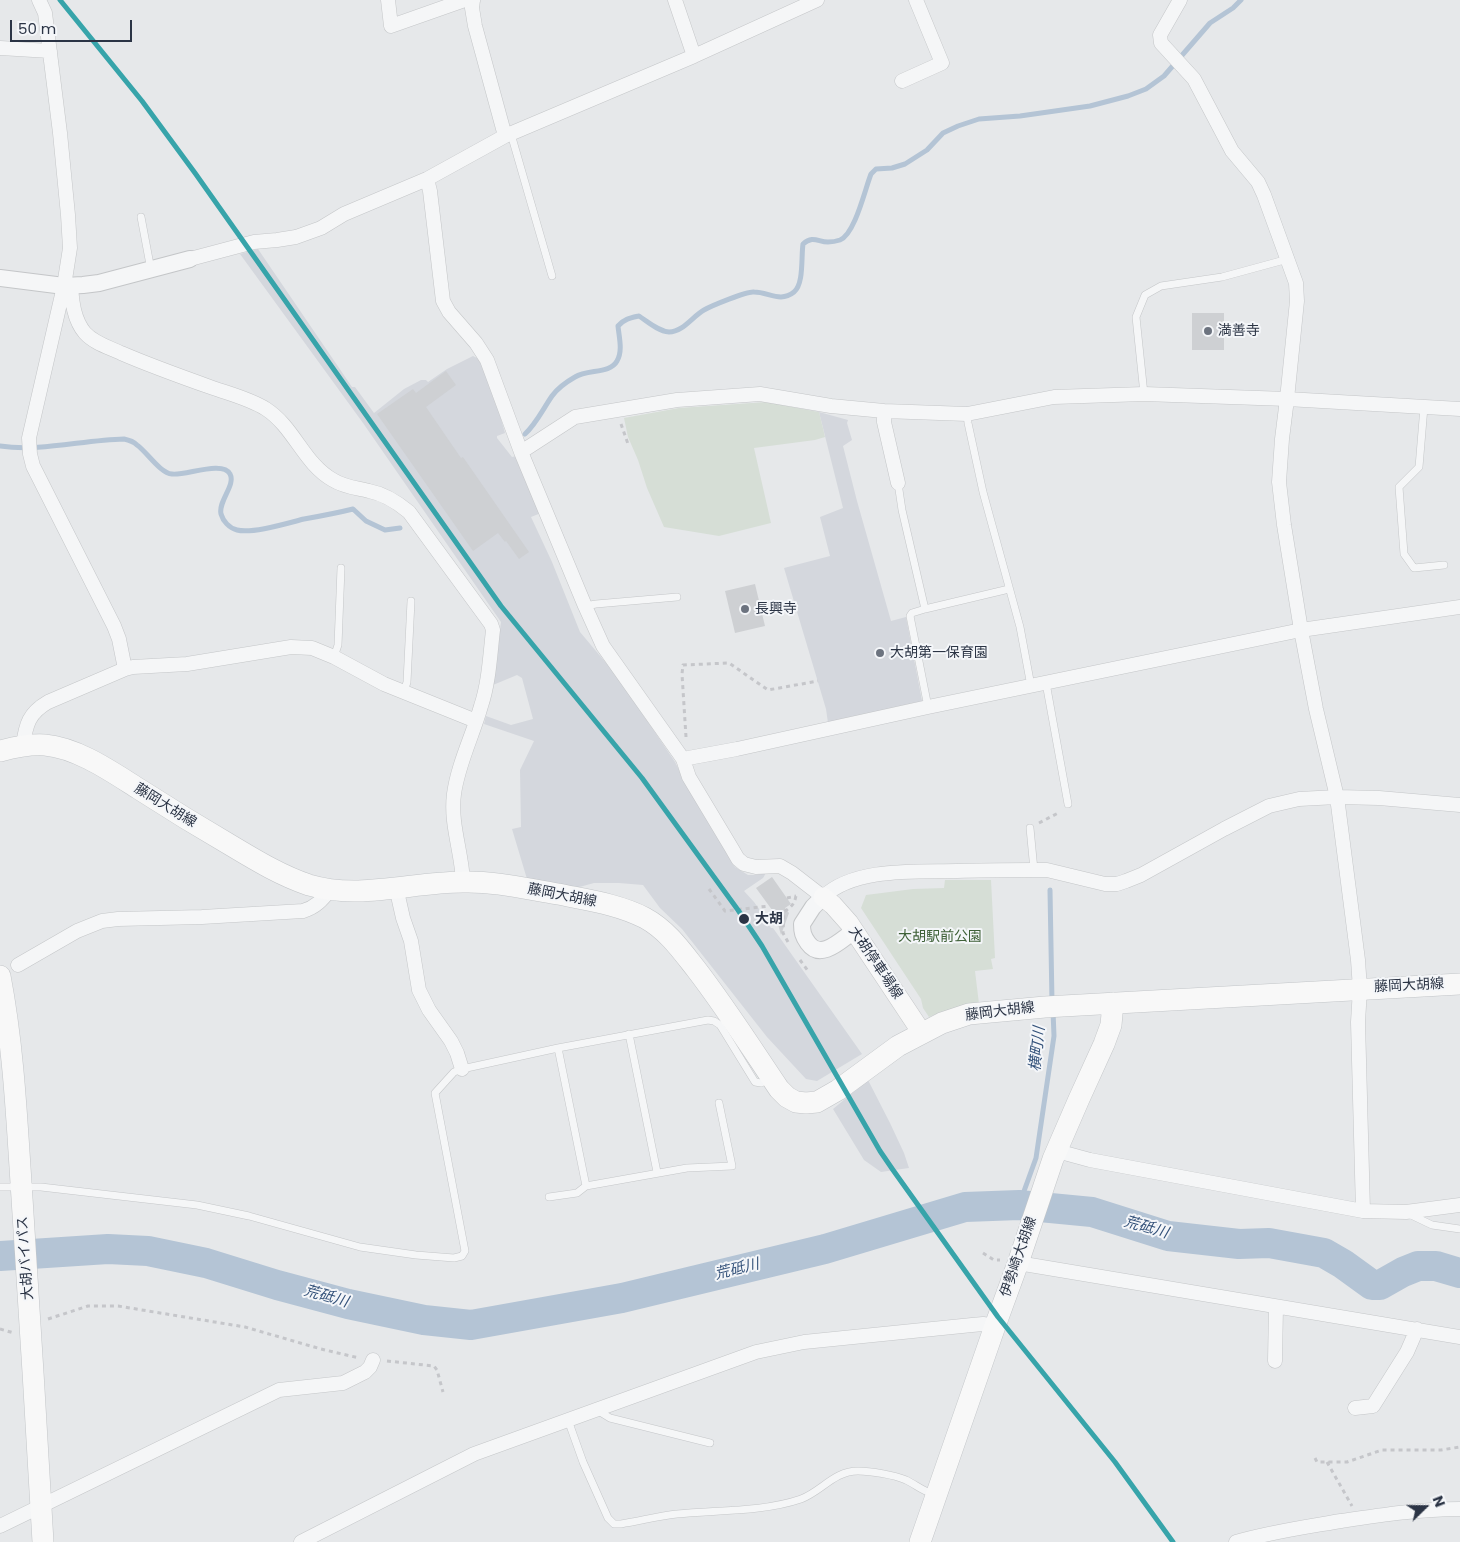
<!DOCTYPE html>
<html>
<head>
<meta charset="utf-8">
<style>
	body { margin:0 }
	#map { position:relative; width:1460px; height:1542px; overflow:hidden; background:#e6e8ea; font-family:Poppins,sans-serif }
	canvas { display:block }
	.north { position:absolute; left:1400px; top:1482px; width:50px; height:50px; -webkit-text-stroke:4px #f4f6f9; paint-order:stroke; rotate:68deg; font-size:14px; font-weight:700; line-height:20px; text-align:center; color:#2b3445 }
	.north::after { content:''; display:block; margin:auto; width:18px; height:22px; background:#2b3445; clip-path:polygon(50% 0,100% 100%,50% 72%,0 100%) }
	.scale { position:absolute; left:10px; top:20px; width:122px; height:22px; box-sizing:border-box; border:2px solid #2b3445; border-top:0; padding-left:6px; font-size:15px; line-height:18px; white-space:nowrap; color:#2b3445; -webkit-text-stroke:4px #f4f6f9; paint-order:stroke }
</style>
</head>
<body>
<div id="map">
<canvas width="1460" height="1542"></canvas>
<div class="north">N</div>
<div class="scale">50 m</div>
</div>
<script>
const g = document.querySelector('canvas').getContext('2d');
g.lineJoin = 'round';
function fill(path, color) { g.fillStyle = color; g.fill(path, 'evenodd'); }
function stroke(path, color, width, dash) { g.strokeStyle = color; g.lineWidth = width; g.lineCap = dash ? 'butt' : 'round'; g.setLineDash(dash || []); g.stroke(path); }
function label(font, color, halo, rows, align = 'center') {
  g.font = font + ' Poppins,"Noto Sans JP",sans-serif'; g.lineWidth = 4; g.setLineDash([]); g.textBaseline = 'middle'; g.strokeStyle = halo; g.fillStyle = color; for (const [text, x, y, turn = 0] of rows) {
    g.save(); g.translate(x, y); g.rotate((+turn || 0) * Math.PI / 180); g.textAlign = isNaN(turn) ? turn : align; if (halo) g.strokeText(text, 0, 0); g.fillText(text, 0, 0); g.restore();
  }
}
fill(new Path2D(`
	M258 249 352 387H355L374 413 404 389 421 380H426L428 382 447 369 473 356 479 359 492 387 505 433 497 436V438L512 457 517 456 541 513 531 517 552 562 580 632 617 676 675 762 691 793 735 867 748 875H755L766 873 763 878 744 891 754 902 762 913V916L771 928H773L862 1054 817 1081 806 1079 767 1037 682 929 660 908 643 885 619 883H594L572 889 527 879 512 829 521 827 520 770 534 741 484 724 486 716 511 725 533 719 522 678 517 675 493 685 501 622 363 423 240 254Z
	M819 412 848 420 847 423 852 440 843 446 857 501 891 621 906 617 922 701 828 723 826 709 784 568 830 556 820 517 843 508Z
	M868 1080 890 1123 904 1153 909 1168 881 1172 864 1160 833 1109Z`), '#d4d7dd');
fill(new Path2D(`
	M766 402 819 412 825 437 815 440 754 448 771 523 719 536 664 527 647 488 638 460 628 437 624 418 679 408Z
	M945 880H991L995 958 991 959 993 969 975 971 979 1004 941 1012 929 1017 923 1008 921 999 861 908 866 895 913 889 944 888Z`), '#d6ded6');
stroke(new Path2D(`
	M525 434C536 424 543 409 552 396 557 389 568 381 575 377 588 369 610 374 617 361 623 351 619 337 618 326 624 319 630 318 639 316 648 322 658 331 669 332 683 332 693 316 704 310 711 306 747 291 754 292 769 292 780 303 794 292 804 284 801 257 803 244 813 235 818 242 828 242 831 242 837 241 840 240 855 234 865 189 871 174L876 169 892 168 905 164 927 150 943 133 958 126 979 119 1020 116 1090 106 1128 96 1146 89 1164 76 1210 23 1233 8 1241 0
	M0 446C41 452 82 440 124 439 129 440 133 441 137 445 147 452 160 473 172 474 185 476 223 460 230 474 236 485 218 501 221 514 223 521 229 528 237 530 252 534 288 523 304 519 321 516 337 513 353 509L366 521 385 530 400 528
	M1050 890 1052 1002
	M1019 1205 1036 1158 1054 1036 1053 1011`), '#b4c4d5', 5);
stroke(new Path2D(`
	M0 1256 108 1249 148 1251 206 1263 277 1285 348 1304 424 1320 471 1325 622 1298 825 1249 965 1207 1019 1205 1092 1212 1168 1236 1239 1244 1269 1243 1324 1253 1343 1264 1372 1285H1380L1403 1272 1418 1266H1436L1460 1273`), '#b4c4d5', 30);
fill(new Path2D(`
	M1192 313H1224V350H1192Z
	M446 371 456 385 426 407 461 458 463 457 529 552 519 559 506 541 505 542 498 533 473 551 377 414 413 389 416 393Z
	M755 584 765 626 735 633 725 591Z
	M772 877 791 904 785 908 789 913 781 935 775 914 756 888Z`), '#ced0d3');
const service = new Path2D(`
	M511 134 552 276
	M141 217 151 270
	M1144 394 1136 317 1145 295 1161 286 1222 277 1288 259
	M1424 407 1419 467 1399 487 1404 554 1414 568 1444 565
	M967 414 968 423 983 492 1020 627 1031 686
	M898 483 902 510 925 609
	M585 606 596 604 677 597
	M334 657 338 645 341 568
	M1046 683 1068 804
	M404 692 407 682 411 601
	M928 707 910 616 912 613 925 609 1009 589
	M1030 828 1034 870
	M629 1034 657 1172
	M558 1048 586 1186
	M0 1187H41L197 1205 249 1216 360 1247 416 1255 454 1258 462 1256 465 1251 435 1093 454 1072 462 1069 558 1048 708 1020 714 1021 720 1025 755 1082 761 1083 769 1079
	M549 1197 577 1193 586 1186 687 1168 732 1166 719 1103
	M1409 1214 1432 1225 1460 1229
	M597 1410 610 1418 710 1443
	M568 1420 583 1462 608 1518 614 1524H621C640 1521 658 1516 677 1514 717 1510 763 1512 801 1499 822 1491 834 1471 858 1471 871 1471 894 1475 906 1480 916 1485 923 1491 933 1494`);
const minor = new Path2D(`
	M39 0 45 13 60 133 68 215 70 248 64 286 29 438 30 454 33 466 114 626 119 639 125 669
	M388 0 391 26 465 0 473 1
	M473 0 472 8 475 26 505 136
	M675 0 694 56
	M1180 0 1160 35 1161 43 1194 79 1232 151 1258 182 1264 195 1296 283 1297 301 1287 399 1282 439 1279 482 1284 525 1301 630 1316 709 1337 797 1358 960 1360 989 1358 1022 1363 1211
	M0 48 50 51
	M902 81 942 63 916 0
	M427 179 430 191 443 301 449 312 476 343 487 360 521 452 585 606 603 646 683 759 689 777 731 847 738 859 744 864 756 867 780 866 792 873 823 897C855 867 916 872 957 871 983 870 1008 870 1034 870H1047L1105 884H1117L1126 881 1141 875 1224 829 1269 806 1299 799 1337 797 1379 798 1460 805
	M190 259 254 242 277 240 296 237 321 228 344 214 427 179 505 136 694 56 817 0
	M71 286C72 302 74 320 85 333 94 343 108 347 121 353 151 366 182 377 213 388 230 394 250 399 266 409 294 427 304 464 333 480 344 487 357 488 369 491 385 494 397 502 409 512L491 624 493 630C490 656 489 682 481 706 473 735 458 764 454 794 450 824 462 852 463 882
	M884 411V422L898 483
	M521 452 575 417 677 400 760 394 831 406 884 411 967 414 1054 397 1144 394 1287 399 1460 409
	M23 745C26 724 29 713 48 702L125 669 133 667 187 664 291 647 312 648 334 657 384 684 476 721
	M683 759 737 749 928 707 1301 630 1460 607
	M396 887 403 918 411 941 419 990 429 1010 451 1041 457 1053 462 1069
	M18 965 77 931 102 921 118 919 202 917 303 911C316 907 322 900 330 890
	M1057 1151 1090 1160 1363 1211 1406 1212 1460 1205
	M1018 1263 1460 1337
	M1275 1361 1276 1307
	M1355 1408 1373 1406 1407 1352 1417 1329
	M0 1526 279 1390 343 1383 365 1372 370 1367 373 1360
	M301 1542 474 1454 756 1352 804 1342 972 1325 983 1324 995 1326
	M1236 1542C1270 1532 1306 1527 1341 1521 1381 1515 1420 1509 1460 1509`);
const tertiary = new Path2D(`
	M0 278 64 286 83 285 99 283 190 259
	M823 897 813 907 802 924C802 932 803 936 808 943 821 961 841 940 854 931`);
const secondary = new Path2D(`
	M823 897 833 905 849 923 922 1033`);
const primary = new Path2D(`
	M0 751C15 747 29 744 45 745 78 748 112 772 139 789 170 809 201 828 232 846 257 861 282 876 309 885 359 900 412 882 463 882 494 881 527 889 558 894 587 900 618 904 645 918 667 930 681 950 696 969 726 1008 752 1049 779 1089L787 1097 796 1102 806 1103 817 1102 838 1090 898 1046 942 1023 969 1014 1045 1007 1460 984
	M0 976C14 1049 17 1124 22 1198 30 1313 36 1427 43 1542
	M920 1542 995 1326 1018 1263 1053 1159 1079 1099 1104 1044 1111 1025 1113 1003`);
stroke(service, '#c4c6c8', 8);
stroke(minor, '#c4c6c8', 15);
stroke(tertiary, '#c4c6c8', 18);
stroke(secondary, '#c4c6c8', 20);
stroke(primary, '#c2c5c8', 22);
stroke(new Path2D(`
	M621 424 628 444
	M686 737 682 674 683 665 729 663 768 690 818 681
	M1039 823 1060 812
	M709 889 725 911 769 906
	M787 898 796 896
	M788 942 783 933 784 912C791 907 795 904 796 895
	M800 960 808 971
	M983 1253 994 1260H1000
	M48 1319 88 1306H118L245 1327 321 1349 359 1358
	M0 1329 14 1333
	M387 1361 434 1366 437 1370 443 1392
	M1315 1458 1317 1462H1347L1382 1450H1441L1460 1447
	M1327 1462 1352 1506`), '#c5c6ca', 3, [4, 4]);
stroke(service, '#f5f6f7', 7);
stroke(minor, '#f5f6f7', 14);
stroke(tertiary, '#f5f6f7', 16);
stroke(secondary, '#f8f8f8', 19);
stroke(primary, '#f8f8f8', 21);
stroke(new Path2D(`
	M60 0 142 101 195 173 501 606 642 778 738 910 762 946 880 1151 893 1170 998 1317 1115 1462 1173 1542`), '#37a4aa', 5);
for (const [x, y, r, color] of [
	[1208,331,5,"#6c737f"],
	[745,609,5,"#6c737f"],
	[880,653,5,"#6c737f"],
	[744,919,6,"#2b3445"]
]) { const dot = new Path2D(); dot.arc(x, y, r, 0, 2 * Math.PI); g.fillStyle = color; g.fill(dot); stroke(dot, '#f4f6f9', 2); }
label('14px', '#2b3445', '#f4f6f9', [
	["満善寺",1218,331],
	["長興寺",755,609],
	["大胡第一保育園",890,653]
], 'left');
label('14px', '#2b3445', '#f4f6f9', [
	["藤岡大胡線",165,806,32],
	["藤岡大胡線",562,896,11],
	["大胡停車場線",875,963,56],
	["藤岡大胡線",1409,986,-3],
	["藤岡大胡線",1000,1012,-7],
	["伊勢崎大胡線",1019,1257,-71],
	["大胡バイパス",26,1258,-94]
]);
label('bold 14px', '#2b3445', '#f4f6f9', [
	["大胡",755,919]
], 'left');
label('14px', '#3f6138', '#f4f6f9', [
	["大胡駅前公園",940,937]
]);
label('italic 15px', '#34527a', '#f4f6f9', [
	["横町川",1038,1049,-84],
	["荒砥川",1146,1228,16],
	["荒砥川",737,1270,-14],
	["荒砥川",326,1297,16]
]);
</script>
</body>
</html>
